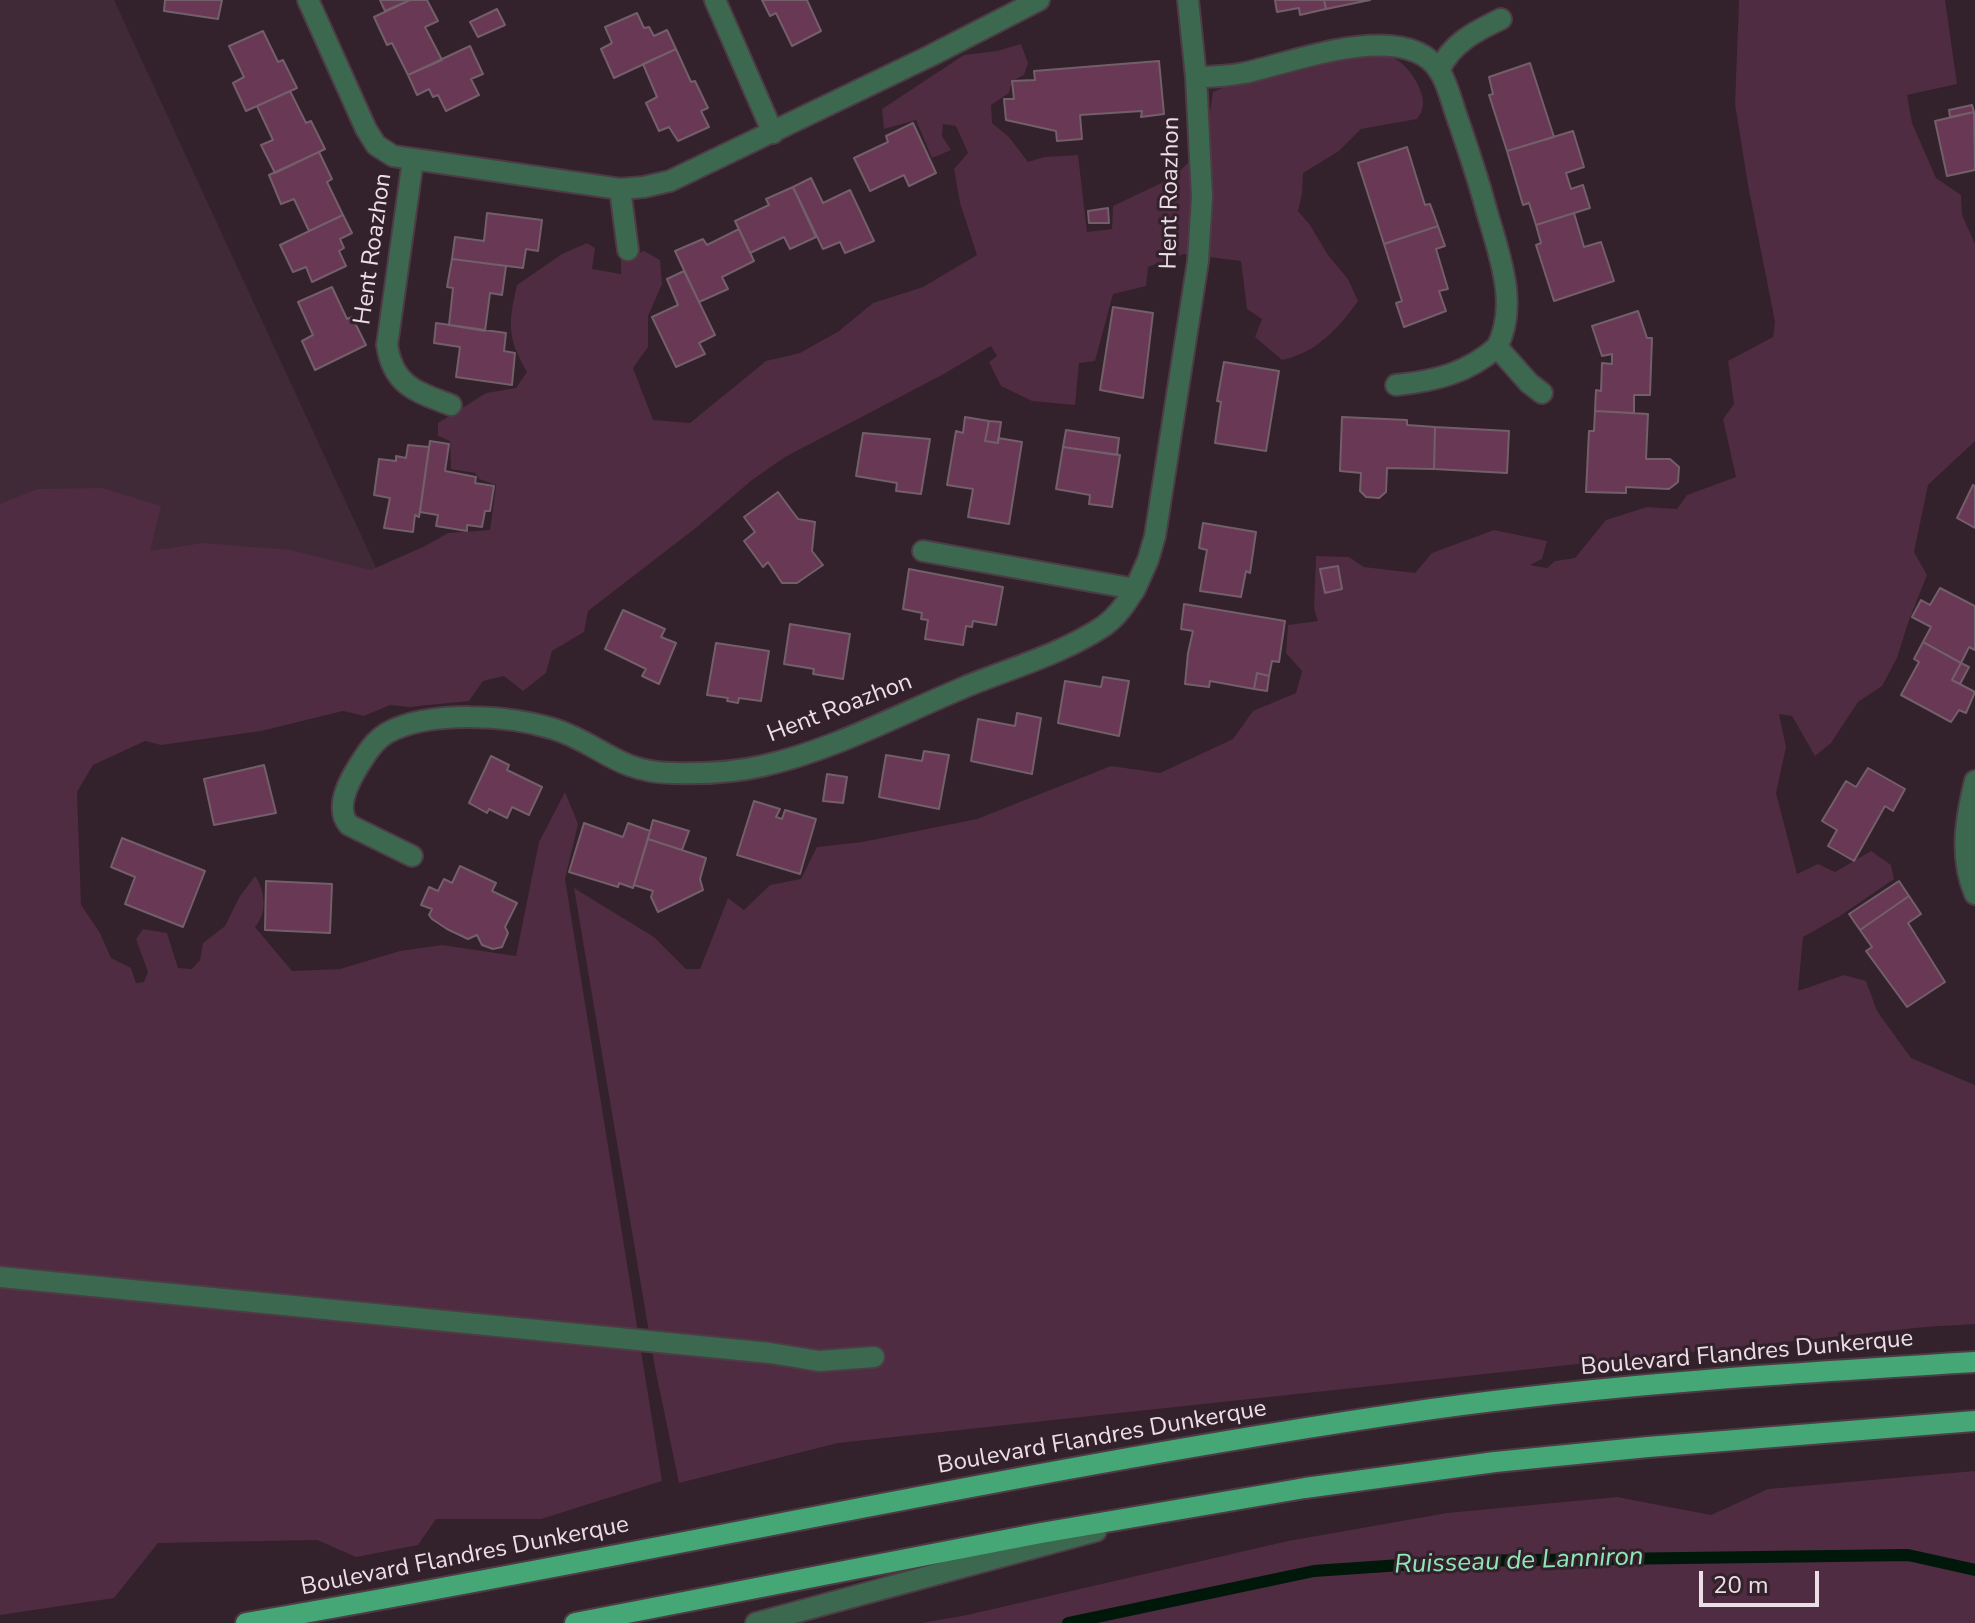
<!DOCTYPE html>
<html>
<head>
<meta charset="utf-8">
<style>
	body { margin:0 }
	#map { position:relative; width:1975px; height:1623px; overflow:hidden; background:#33212b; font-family:"Nunito Sans",sans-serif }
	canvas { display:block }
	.scale { position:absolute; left:1699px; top:1571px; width:120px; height:36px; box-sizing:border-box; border:4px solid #ebdfe5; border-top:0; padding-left:10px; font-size:24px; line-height:28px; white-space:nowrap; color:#ebdfe5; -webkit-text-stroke:6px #33212b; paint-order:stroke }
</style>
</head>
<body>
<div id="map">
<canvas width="1975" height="1623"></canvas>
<div class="scale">20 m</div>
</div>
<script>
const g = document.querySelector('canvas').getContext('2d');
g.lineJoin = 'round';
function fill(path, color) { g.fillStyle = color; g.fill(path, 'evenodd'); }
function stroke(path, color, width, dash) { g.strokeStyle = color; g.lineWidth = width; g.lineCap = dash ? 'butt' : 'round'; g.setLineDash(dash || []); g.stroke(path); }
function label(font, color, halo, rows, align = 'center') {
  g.font = font + ' "Nunito Sans",sans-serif'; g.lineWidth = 6; g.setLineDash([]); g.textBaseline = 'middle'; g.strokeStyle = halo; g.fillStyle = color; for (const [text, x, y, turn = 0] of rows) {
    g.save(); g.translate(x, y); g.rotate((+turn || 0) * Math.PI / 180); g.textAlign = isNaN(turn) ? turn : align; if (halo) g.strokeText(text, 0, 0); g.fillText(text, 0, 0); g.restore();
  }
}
fill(new Path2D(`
	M0 0H114L403 626 0 674Z`), '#402a37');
fill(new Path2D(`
	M1739 0H1945L1957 84 1907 95 1912 123 1936 178 1961 195 1962 215 1975 244V441L1928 485 1914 552 1927 575 1908 623 1897 658 1882 686 1858 702 1831 743 1815 756 1792 716 1779 714 1786 747 1776 793 1797 874 1818 864 1835 872 1871 851 1891 865 1894 879 1840 916 1803 937 1798 991 1844 975 1866 981 1877 1011 1911 1058 1975 1085V1324L1925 1327 838 1443 679 1483 655 1368 574 888 654 937 686 969H700L728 898 744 910 770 885 801 879 817 847 862 842 977 819 1111 766 1160 773 1233 739 1253 711 1296 693 1302 671 1286 653 1288 625 1318 621 1314 609 1316 556 1349 557 1364 567 1415 573 1432 553 1494 530 1547 541 1542 559 1530 565 1547 568 1555 561 1575 558 1606 520 1647 507 1677 509 1687 495 1736 477 1723 419 1734 404 1728 361 1773 337 1775 322 1748 185 1735 104Z
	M1021 44 1028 63 1024 75 1012 81 1009 93 991 105 992 123 1009 137 1028 162 1044 157 1078 155 1087 232 1112 229 1113 206 1174 177 1205 145 1213 92C1239 80 1363 49 1388 56 1402 60 1412 73 1418 85 1424 98 1426 107 1417 119L1361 129 1339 151 1303 173 1302 194 1298 211 1310 225 1328 255 1348 279 1358 301C1339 328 1316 353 1282 360L1255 337 1262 319 1247 309 1241 261 1184 254 1148 267 1146 286 1113 294 1095 361 1079 363 1075 405 1032 401 1001 386 989 362 997 356 991 346 942 375 785 457 752 480 697 527 588 611 584 632 552 651 546 673 523 691 504 676 483 681 469 701 409 707 390 705 364 716 343 711 261 731 161 745 145 741 93 765 77 792 81 905 100 933 111 958 131 968 136 983 144 982 148 972 136 939 143 929 167 933 178 968 192 969 200 960 203 943 225 926 240 896 255 876C265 890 268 913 255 927L292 971 340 969 400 951 442 945 516 956 539 842 565 792 578 824 565 879 662 1481 541 1519H436L418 1545 356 1557 317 1540 158 1543 114 1598 0 1615V504L37 489 102 488 161 506 150 551 203 543 291 550 371 570 425 546 448 533 490 530 496 485 479 479 475 473 451 469 450 441 438 436V423L486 393 516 388 527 372C507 338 508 323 517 285L562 254 587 243 595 248 592 269 621 274V260L644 251 660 260 662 284 648 316V347L633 368 653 420 690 423 766 361 800 353 839 331 873 303 923 287 977 255 960 203 954 169 968 153 956 126 943 124 942 136 951 150 932 158 916 120 884 129 882 109 964 55 997 51Z
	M1975 1471V1623H922L967 1615 1288 1541 1447 1513 1617 1497 1711 1515 1768 1489Z`), '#4f2c41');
stroke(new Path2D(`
	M1068 1623 1314 1571 1459 1561 1908 1555 1975 1570`), '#001809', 12);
const building = new Path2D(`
	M165 0H222L218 19 164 11Z
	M380 0H410L385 11Z
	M410 0H427L438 21 425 27 442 60 408 75 392 43 387 45 374 17Z
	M762 0H807L821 31 792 46 776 13 770 16Z
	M1275 0H1324L1326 9 1300 15 1299 8 1277 12Z
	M1324 0H1370L1326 9Z
	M497 9 505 25 478 37 470 22Z
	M637 13 644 28 649 27 654 36 667 30 676 49 614 78 601 49 612 43 605 27Z
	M263 31 278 62 283 60 297 88 246 111 233 83 244 77 229 46Z
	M470 46 483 74 471 79 479 95 446 111 438 95 433 97 429 89 417 95 408 75Z
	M676 49 691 82 695 81 708 108 701 111 709 127 678 141 669 127 659 131 646 103 657 97 643 64Z
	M1159 61 1164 114 1141 117 1142 111 1080 115 1082 139 1057 141 1056 131 1006 120 1004 99H1014L1012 81 1035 80 1034 71Z
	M1530 63 1554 137 1507 151 1489 95 1493 94 1489 77Z
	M290 91 306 123 311 121 325 149 275 173 261 145 273 140 257 106Z
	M1972 105 1974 112 1950 117 1949 110Z
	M1974 112 1975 170 1947 176 1935 121Z
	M913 123 936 173 909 186 904 175 870 191 854 158 888 142 886 136Z
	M1573 131 1584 167 1566 173 1571 189 1583 185 1590 208 1536 225 1529 203 1523 205 1507 151Z
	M1407 147 1425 205 1430 204 1438 226 1384 244 1358 163Z
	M319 152 332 179 327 182 343 215 309 231 294 199 281 204 269 175Z
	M811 178 823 203 850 190 874 241 845 253 840 242 823 249 793 187Z
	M793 187 816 237 790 249 784 237 750 253 735 221 769 205 766 199Z
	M1108 208 1109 223H1089L1088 211Z
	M487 213 542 220 538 251 526 249 523 268 452 259 455 237 484 241Z
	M1574 213 1584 247 1601 242 1614 281 1554 301 1536 245 1541 243 1536 225Z
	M343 215 352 233 340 239 344 248 339 251 346 266 312 282 306 267 293 272 280 245Z
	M1438 226 1445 246 1436 249 1448 289 1439 291 1446 311 1404 327 1396 303 1402 301 1384 244Z
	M739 229 754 261 722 277 728 289 699 302 675 251 703 239 707 245Z
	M452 259 506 266 502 295 490 293 485 331 449 325 453 288 447 287Z
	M684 271 715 335 699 343 705 354 676 367 652 317 678 305 667 279Z
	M332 287 347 319 352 317 366 345 315 370 302 341 313 335 298 302Z
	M1113 307 1153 313 1143 398 1100 390Z
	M1638 311 1647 338H1652L1650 395H1634V413L1595 411 1596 390 1601 391 1602 363 1612 364V354L1602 356 1592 326Z
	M436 323 506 333 504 351 515 353 512 385 456 377 460 347 434 343Z
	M1224 362 1279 371 1266 451 1215 443 1221 402 1217 401Z
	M1595 411 1648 414 1646 459H1670L1679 467 1678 482 1669 489 1626 487V493L1586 492 1589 431H1594Z
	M965 417 989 421 985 441 998 443V438L1022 442 1009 524 968 517 973 489 947 485 956 431 963 433Z
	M1342 417 1407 420V425L1435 427 1434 469 1387 468 1386 492 1379 498 1366 497 1360 491 1361 473 1340 471Z
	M989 421 1001 422 998 443 985 441Z
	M1435 427 1509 431 1507 473 1434 469Z
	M1066 430 1119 438 1117 455 1063 447Z
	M863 433 930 439 921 494 896 491 897 483 856 476Z
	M430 441 449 444 445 471 476 477 475 483 494 486 490 511H485L482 527 467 525V531L436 526 438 515 420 512Z
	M408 445 429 447 419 517 415 515 413 532 384 528 390 498 374 495 379 459 396 461V456L406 458Z
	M1063 447 1120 455 1112 507 1089 504 1090 495 1056 489Z
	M1973 485 1975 486V528L1957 518Z
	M778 492 798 519 815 522 812 551 823 565 797 583H782L768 562 763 567 744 541 755 532 744 517Z
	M1203 523 1256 532 1250 573 1246 571 1241 597 1200 591 1207 550 1199 548Z
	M1338 566 1342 589 1325 593 1320 569Z
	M909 569 1003 587 996 625 973 621 972 627 966 626 963 645 925 639 928 620 921 619 922 613 903 609Z
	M1940 588 1975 606V650L1969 647 1961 663 1923 642 1931 627 1912 617 1921 600 1930 605Z
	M1184 604 1285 621 1279 662 1272 661 1269 676 1257 673 1254 689 1210 681 1209 687 1185 684 1188 653 1193 631 1181 629Z
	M623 610 665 629 661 637 676 643 659 684 642 676 646 669 605 649Z
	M790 624 850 634 843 679 813 674 814 669 784 664Z
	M1923 642 1961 663 1952 680 1975 692 1966 713 1959 710 1951 722 1901 695 1919 662 1914 659Z
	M716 643 769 651 761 701 739 698 738 703 727 701 728 698 707 695Z
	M1961 663 1969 667 1960 684 1952 680Z
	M1257 673 1269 676 1267 691 1254 689Z
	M1103 677 1129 681 1119 736 1058 723 1065 681 1101 687Z
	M1017 713 1041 718 1032 774 971 761 978 719 1015 726Z
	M924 751 949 755 939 809 879 797 886 755 922 761Z
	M491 756 509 765 507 770 542 787 529 815 512 807 507 818 489 809 487 813 469 803Z
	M264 765 276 813 214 825 204 779Z
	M1868 768 1905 789 1893 811 1885 806 1854 861 1828 846 1837 830 1822 821 1846 781 1856 787Z
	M827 774 847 777 843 803 823 801Z
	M754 801 780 809 776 817 782 819 785 810 816 819 800 874 737 855Z
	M653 820 689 831 682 850 648 839Z
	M584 823 623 837 628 823 650 831 633 888 619 883 618 887 569 872Z
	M122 838 205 871 183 927 125 904 135 877 111 867Z
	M648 839 706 858 700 879 703 890 658 912 651 897 653 891 634 885Z
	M460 866 496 883 492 891 517 903 505 927 508 933 502 947 493 949 482 945 477 935 468 939 447 929 432 919 429 915 432 909 421 905 429 887 438 891 444 879 452 883Z
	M266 881 332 884 330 933 265 930Z
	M1899 881 1909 896 1860 930 1849 914Z
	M1909 896 1921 914 1908 923 1945 982 1907 1007 1866 951 1872 947 1860 930Z`);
fill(building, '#683855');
stroke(building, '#735f6a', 2);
const service = new Path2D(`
	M756 1623 1096 1531`);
const minor = new Path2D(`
	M308 0 366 129 376 145 393 156 620 189 644 187 670 181 932 55 1039 0
	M715 0 773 133
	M1188 0 1196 77C1212 77 1228 76 1244 73 1292 63 1407 17 1440 72 1448 85 1452 103 1457 117 1467 146 1477 175 1485 205 1497 249 1520 303 1497 347L1529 383 1542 393
	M1439 71C1451 43 1476 31 1501 19
	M413 160 387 345C393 386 417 392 451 405
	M620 189 628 250
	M1396 385C1435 381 1468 373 1497 347
	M923 551 1135 589 1148 560 1155 536 1198 261 1202 197 1196 77
	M1975 781C1966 818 1959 857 1975 894
	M412 856 349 825C333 807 351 777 363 759 369 749 377 739 387 733 430 710 509 715 554 729 601 744 616 772 672 773 702 774 732 773 762 766 831 751 900 714 965 687 1011 668 1062 654 1104 626 1118 616 1126 603 1135 589
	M0 1277 770 1353 819 1361 874 1357`);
const primary = new Path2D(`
	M246 1623C642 1556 1034 1466 1432 1409 1611 1384 1794 1373 1975 1362
	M575 1623 1041 1533 1305 1488 1495 1462 1648 1447 1975 1421`);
stroke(service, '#4d3c45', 24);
stroke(minor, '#4d3c45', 24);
stroke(primary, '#4d3c45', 24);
stroke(service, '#3c6850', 20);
stroke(minor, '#3c6850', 20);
stroke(primary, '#45a776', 20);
label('24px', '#ebdfe5', '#33212b', [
	["Hent Roazhon",1171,193,-89],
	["Hent Roazhon",374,249,-82],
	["Hent Roazhon",840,709,-21],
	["Boulevard Flandres Dunkerque",1747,1354,-5],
	["Boulevard Flandres Dunkerque",1102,1438,-10],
	["Boulevard Flandres Dunkerque",465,1557,-11]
]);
label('italic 26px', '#8fe7b7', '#33212b', [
	["Ruisseau de Lanniron",1519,1562,-2]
]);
</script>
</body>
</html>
